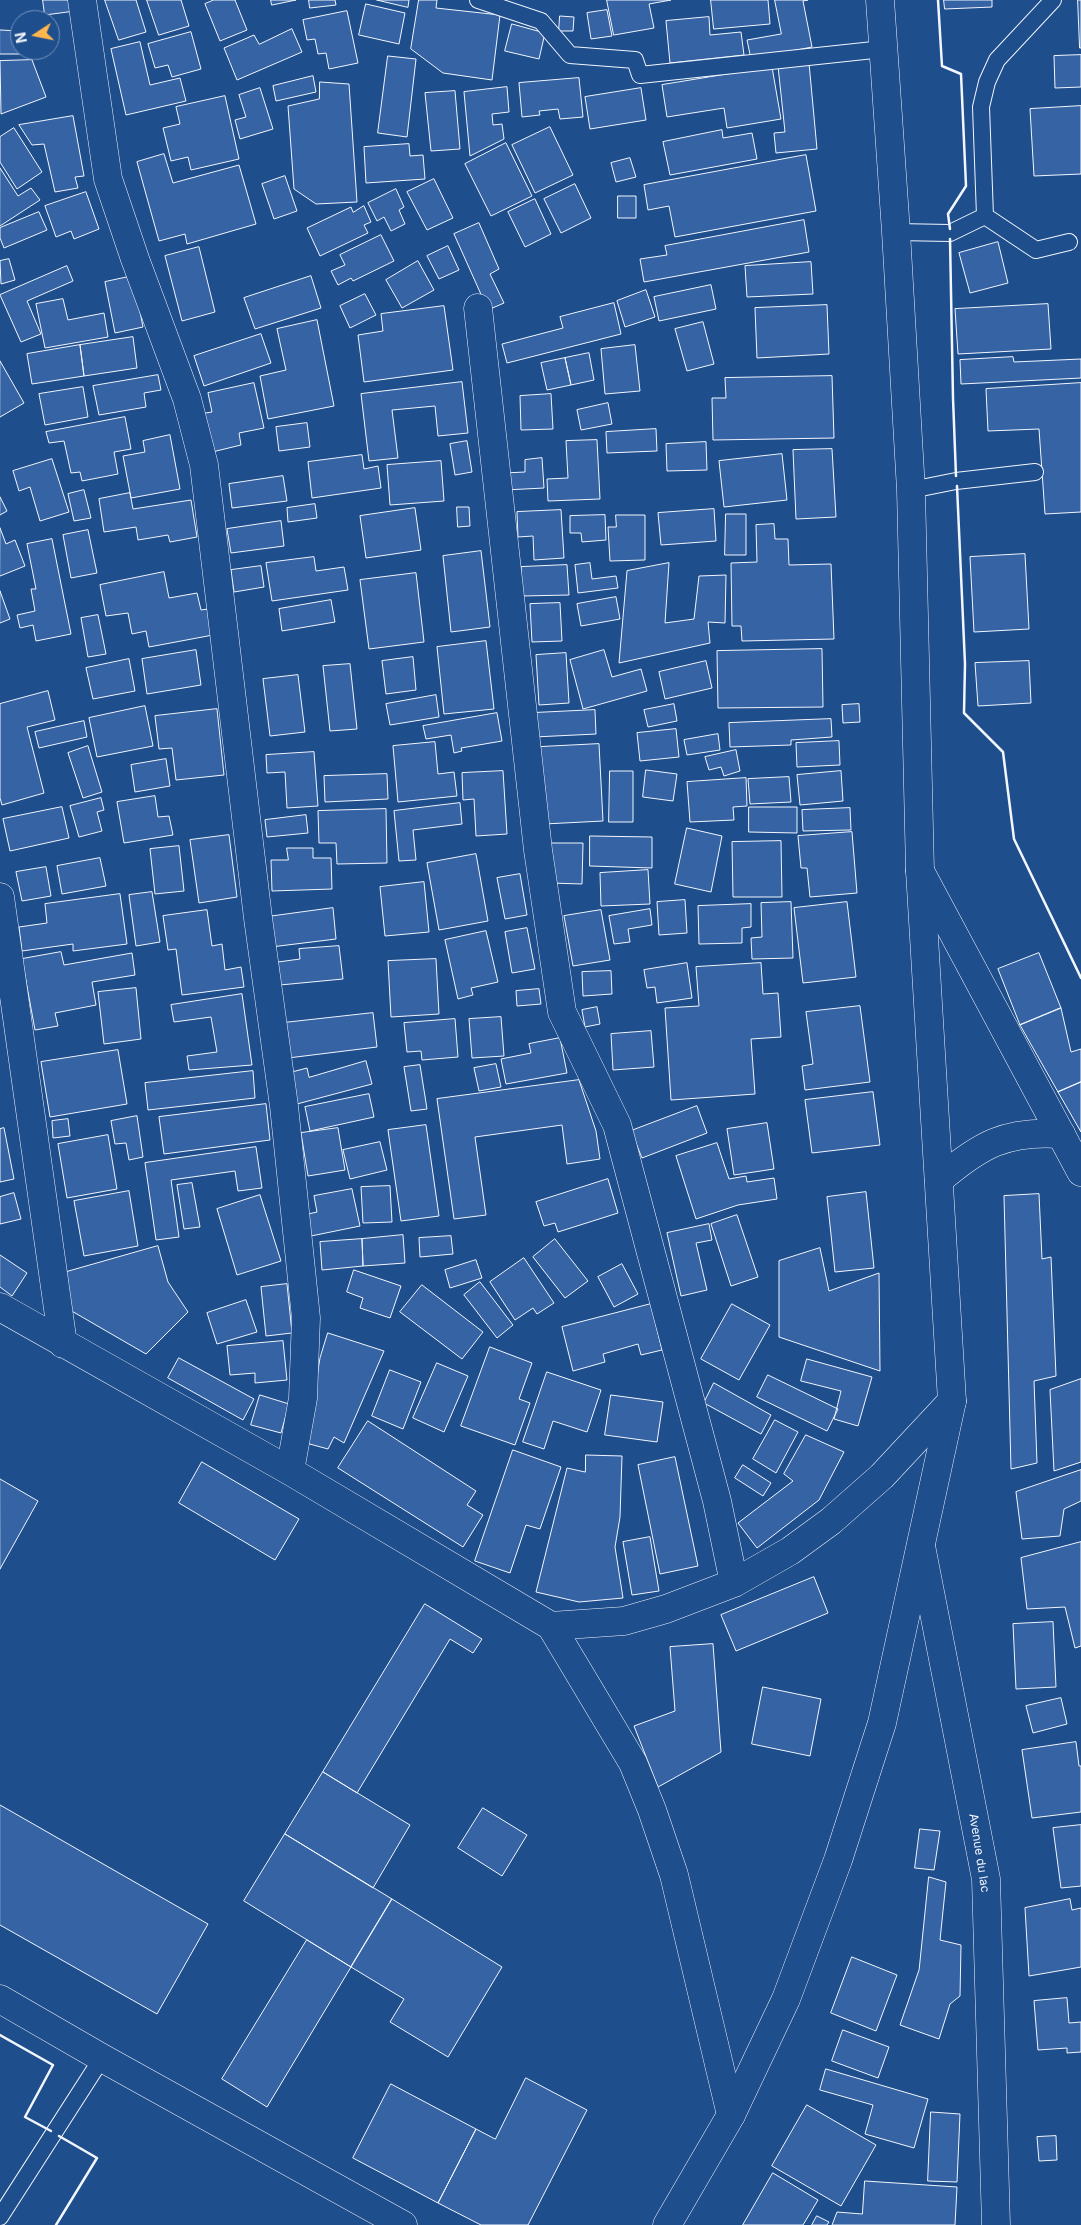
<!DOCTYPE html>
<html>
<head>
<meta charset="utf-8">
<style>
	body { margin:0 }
	#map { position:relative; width:1081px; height:2225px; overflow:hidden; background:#1f4e8c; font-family:Inter,sans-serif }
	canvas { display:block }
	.north { position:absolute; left:10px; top:10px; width:50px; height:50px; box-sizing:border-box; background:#1f4e8c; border:1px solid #7391ba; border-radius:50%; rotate:259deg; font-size:14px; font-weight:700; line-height:20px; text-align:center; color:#f2f6ff }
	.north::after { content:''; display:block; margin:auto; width:18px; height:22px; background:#ffb74d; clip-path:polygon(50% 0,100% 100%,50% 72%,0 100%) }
</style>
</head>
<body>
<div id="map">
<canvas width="1081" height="2225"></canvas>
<div class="north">N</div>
</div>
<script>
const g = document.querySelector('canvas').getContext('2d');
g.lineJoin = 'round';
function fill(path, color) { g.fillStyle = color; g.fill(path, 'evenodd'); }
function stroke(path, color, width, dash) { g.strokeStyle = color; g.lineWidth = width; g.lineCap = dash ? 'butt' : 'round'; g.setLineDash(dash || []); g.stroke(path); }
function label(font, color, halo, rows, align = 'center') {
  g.font = font + ' Inter,sans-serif'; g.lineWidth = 4; g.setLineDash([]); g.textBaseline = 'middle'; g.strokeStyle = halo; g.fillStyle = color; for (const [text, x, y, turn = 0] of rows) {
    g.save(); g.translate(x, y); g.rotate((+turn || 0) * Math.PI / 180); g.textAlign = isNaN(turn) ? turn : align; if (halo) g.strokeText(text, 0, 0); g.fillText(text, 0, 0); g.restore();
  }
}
const building = new Path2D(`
	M43 0H73L75 11 45 15Z
	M105 0H136L146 32 119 40Z
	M147 0H181L189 26 159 35Z
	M214 0H235L247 30 220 41 205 4Z
	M271 0H296L272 5Z
	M309 0H335L336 5 310 8Z
	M377 0H409L408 7Z
	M419 0H437L436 8 500 15 492 80 443 73 411 49Z
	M607 0H671L649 4 654 28 614 35Z
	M711 0H768L770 24 714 29Z
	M775 0H808L803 1 812 47 751 59 747 40 781 34Z
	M944 0H992V7L945 9Z
	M1078 0H1081V48H1080Z
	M366 4 405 13 399 44 359 35Z
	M607 10 612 36 591 39 587 13Z
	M347 11 358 63 329 69 326 53 318 54 315 39 307 40 303 20Z
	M560 16 574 17 573 31H559Z
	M709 17 710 35 741 32 744 55 670 63 666 21Z
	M512 24 545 33 539 59 505 51Z
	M292 29 302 52 237 80 224 48 254 35 259 44Z
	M0 30 20 31V50H27V54H0Z
	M191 32 201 69 172 77 168 65 155 68 148 44Z
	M140 42 150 85 180 78 186 101 126 115 111 49Z
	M1081 55V87L1055 88 1054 56Z
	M388 56 416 59 407 137 378 133Z
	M32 60 46 97 1 114 0 61Z
	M809 63 817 149 776 153 774 133 785 132 778 66Z
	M772 67 781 119 727 128 724 108 667 117 662 85Z
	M313 76 316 92 276 101 273 86Z
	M579 78 583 117 560 119 558 109 539 111 540 115 522 117 519 83Z
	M320 82 349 84 357 202 316 204 294 189 288 106 319 99Z
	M507 87 509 112 492 114 493 125 502 124 504 139 470 156 464 92Z
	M260 88 273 129 240 139 235 120 246 117 239 95Z
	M641 88 646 120 590 129 585 97Z
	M455 91 460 149 431 151 425 93Z
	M225 96 239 159 191 170 188 157 171 161 163 128 180 124 176 107Z
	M1081 106V174L1034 176 1030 109Z
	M73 116 84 176 75 177 78 188 55 192 44 144 32 145 19 125Z
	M550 127 573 175 535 193 512 145Z
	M14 128 42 172 17 189 0 162V137Z
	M722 130 723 138 752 133 757 159 670 175 663 142Z
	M506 143 532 196 491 216 465 164Z
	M409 144 410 156 423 155 425 179 366 183 364 147Z
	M164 154 173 183 239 165 256 224 187 244 185 234 159 241 137 162Z
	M806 155 816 211 675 237 669 206 648 210 644 185Z
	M630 158 636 177 616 182 611 163Z
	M0 168 18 196 31 188 40 200 0 226Z
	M285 176 297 211 274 219 262 184Z
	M434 179 453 218 427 230 407 192Z
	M575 184 591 218 561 233 544 199Z
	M396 189 404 207 399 210 405 224 391 231 384 217 377 221 368 203Z
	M86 192 99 229 74 239 71 231 56 237 45 206Z
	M618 196H636V218H618Z
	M535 199 551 234 525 247 508 212Z
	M364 206 371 222 364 225 368 233 320 256 307 228 351 207 353 212Z
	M39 212 47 230 4 248 0 238V228Z
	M804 220 809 252 644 282 640 259 667 255 665 246Z
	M479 223 499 269 490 274 504 303 488 310 454 234Z
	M381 235 394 261 353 281 351 278 338 285 331 271 345 265 340 255Z
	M998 242 1008 283 970 293 959 253Z
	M448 246 459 270 439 279 427 256Z
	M199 247 215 312 182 321 165 256Z
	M9 259 15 280 1 284 0 261Z
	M418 261 434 290 402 308 386 280Z
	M811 262 813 294 747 297 745 266Z
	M67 266 73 281 27 301 41 334 21 342 0 295Z
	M133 276 143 327 115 333 105 282Z
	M311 276 321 308 255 329 244 298Z
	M711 285 716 309 659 321 654 297Z
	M646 290 655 317 625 327 617 301Z
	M365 294 376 315 350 328 340 306Z
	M63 299 68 320 104 313 108 337 45 348 36 304Z
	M614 303 621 334 507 363 502 344 563 328 560 317Z
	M1048 304 1051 349 958 354 955 309Z
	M827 305 829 354 757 358 755 308Z
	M444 306 453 370 364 382 358 335 383 331 381 314Z
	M317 320 334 406 268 419 260 376 286 370 277 329Z
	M703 322 714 364 687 371 675 329Z
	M261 334 271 363 204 386 194 356Z
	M133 337 137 368 84 376 80 345Z
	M80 345 84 376 32 384 27 354Z
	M635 345 640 391 605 394 601 349Z
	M589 353 594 380 571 385 565 358Z
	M1013 357 1014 362 1081 359V378L961 384 960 360Z
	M565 358 571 385 547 390 541 363Z
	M0 361 24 403 0 417Z
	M158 375 161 390 144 393 146 407 99 415 93 386Z
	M832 376 834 438 713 440 712 398H726L725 378Z
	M462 382 468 433 438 436 435 406 392 410 398 458 369 461 361 394Z
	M254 383 264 428 239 433 241 445 208 453 199 414 212 412 208 393Z
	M1081 383V512L1045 514 1039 429 988 431 986 389Z
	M83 387 88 417 45 425 39 394Z
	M551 394 553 429 521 430 520 396Z
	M608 403 612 424 581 430 577 410Z
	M125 417 131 449 114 452 118 474 82 481 80 472 71 473 64 441 49 443 46 432Z
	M307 423 310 447 279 451 276 427Z
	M656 429 657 451 607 453 606 432Z
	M170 435 180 489 131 498 123 456 145 452 143 441Z
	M597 440 600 499 548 501 547 479 568 478 566 441Z
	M467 441 472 472 455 475 450 444Z
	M706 442 707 470 667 471 666 444Z
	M832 449 836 517 796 519 793 450Z
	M782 454 787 500 724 507 719 461Z
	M362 455 364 469 378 466 381 488 312 498 308 462Z
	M542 458 544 488 505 490 504 473 525 472V460Z
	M52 459 69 512 40 521 30 487 19 491 13 471Z
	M441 461 444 501 390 505 387 465Z
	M283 476 287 501 232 508 229 484Z
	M84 490 91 518 74 521 68 494Z
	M130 493 133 509 191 500 197 537 170 542 168 535 138 540 136 527 104 532 99 499Z
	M0 497 7 511 0 515Z
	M315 504 317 518 288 522 287 508Z
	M457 507H469L470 526 458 527Z
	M415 508 421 550 366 558 360 516Z
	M714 509 716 541 661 545 658 513Z
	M561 510 564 558 534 560 533 536 518 537 517 512Z
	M726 514H746V555H725Z
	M605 515 606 540 582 542 581 533H570V516Z
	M616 515H645V560L610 561 608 527H616Z
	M281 521 284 546 231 553 227 529Z
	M774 524 775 539H788L789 565 831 564 834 639 742 641 741 626H732L731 563 757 562 756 525Z
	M0 528 6 544 15 540 25 566 0 576Z
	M88 530 97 573 71 578 63 535Z
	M52 539 71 634 36 641 33 625 20 628 17 615 35 611 31 589H36L27 544Z
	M481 551 490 627 451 632 443 556Z
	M1025 554 1029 629 974 632 970 557Z
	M314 557 316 571 344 567 348 590 272 601 266 563Z
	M590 563 592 579 616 576 618 588 578 593 575 565Z
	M669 563 665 623 694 619 699 576 726 575 725 623 708 622 710 643 619 663 627 571Z
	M567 565 569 595 522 596 521 567Z
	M261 566 264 587 234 592 231 570Z
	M164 572 169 598 197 593 201 610 208 609 213 635 149 647 146 631 132 634 128 613 106 616 100 585Z
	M416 573 424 642 369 649 360 580Z
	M0 591 10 619 0 623Z
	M616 597 620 619 581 626 577 604Z
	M331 600 335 622 282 631 279 609Z
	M560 603 562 641 532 642 530 604Z
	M98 615 106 654 88 657 81 618Z
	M486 641 494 709 444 714 437 647Z
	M822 649 823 707 718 708 717 651Z
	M196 650 201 685 147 694 142 659Z
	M604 650 612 677 641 669 647 691 583 709 570 660Z
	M566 653 569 703 539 705 536 655Z
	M413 657 416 690 386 694 382 661Z
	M129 659 135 691 93 699 86 668Z
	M706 661 712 688 665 699 659 672Z
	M1029 661 1031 703 978 706 975 663Z
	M350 664 357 729 330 731 323 666Z
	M298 675 305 732 270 736 263 679Z
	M48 691 55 720 27 727 44 793 2 805 0 798V704Z
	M436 695 439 717 390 725 386 704Z
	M674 704 677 721 648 727 644 710Z
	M859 704 860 722 843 723 842 705Z
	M145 706 153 746 97 757 89 718Z
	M217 709 224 775 176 780 172 748 159 749 155 716Z
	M595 710 596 734 534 737 533 713Z
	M497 713 502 741 461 748 462 751 454 753 451 735 426 739 423 726Z
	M831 719 832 737 791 740V745L730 747 729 723Z
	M84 721 87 737 39 748 35 732Z
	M676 729 679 757 640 761 637 733Z
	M718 734 720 750 687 755 684 740Z
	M839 741 840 765 797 767 796 743Z
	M435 742 438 774 454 772 457 796 398 802 393 746Z
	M599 744 603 821 544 824 540 747Z
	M88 746 102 792 83 798 68 753Z
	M736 750 740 771 724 776 721 767 709 770 705 757Z
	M314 752 318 806 287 808 285 772 267 773 266 755Z
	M166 759 170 786 135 792 131 765Z
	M646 770 677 774 673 801 643 797Z
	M503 771 507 834 476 836 474 799 463 800 462 773Z
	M610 771H633V822H609Z
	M841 771 843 801 800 805 797 775Z
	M387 774 388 799 325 802 324 776Z
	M789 777 791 802 750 804 748 779Z
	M746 778 747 806 733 807 734 820 690 822 687 782Z
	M155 796 158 817 169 816 173 835 124 843 117 802Z
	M101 798 104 810 97 812 102 831 79 837 70 806Z
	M460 803 462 824 413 830 416 860 399 861 394 811Z
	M62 807 69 838 10 851 3 819Z
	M749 807H797V833L749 832Z
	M850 808 851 830 803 831 802 810Z
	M386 809 387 863 337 864 336 843H319L318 811Z
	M306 815 308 833 267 837 265 820Z
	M687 828 722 836 711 892 675 884Z
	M852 832 857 893 810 897 807 868H801L798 836Z
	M229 835 237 897 199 903 190 840Z
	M590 836 652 837V868L590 866Z
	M781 841 782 897H733L732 842Z
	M550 843H583L582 884 550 883Z
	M179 846 184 891 155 894 150 849Z
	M287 848H313V858H331L332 889 272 891 271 860H288Z
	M476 854 488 921 439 930 427 863Z
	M100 858 106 886 62 894 57 866Z
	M46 867 51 896 22 901 16 872Z
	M648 870 650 904 601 906 600 873Z
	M520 874 527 915 505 919 497 878Z
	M424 882 429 932 385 936 380 887Z
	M152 892 160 942 136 946 129 895Z
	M120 894 127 944 73 951V944L22 951 19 927 47 923 45 904Z
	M685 900 687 933 659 935 657 902Z
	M791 902 793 958 752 959 751 938 762 937 761 903Z
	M847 902 856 977 803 983 794 908Z
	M751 904V927L742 928V943L699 944 698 906Z
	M333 908 336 939 271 947 267 917Z
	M650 909 652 925 628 929 630 942 614 944 609 916Z
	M207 910 212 946 222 944 225 970 241 967 244 987 182 995 176 949 168 950 163 916Z
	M601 910 610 960 573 966 564 916Z
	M527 928 535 969 512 973 505 932Z
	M486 931 498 982 471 988 473 995 458 999 445 940Z
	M339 946 343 979 280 985 278 962 300 959 299 949Z
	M61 952 64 965 132 953 135 975 92 982 96 1005 55 1013 58 1026 35 1030 22 959Z
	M1039 953 1061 1008 1020 1025 998 969Z
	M436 959 439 1014 391 1017 388 961Z
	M687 963 692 998 657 1003 655 987 647 988 644 970Z
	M761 963 763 994 778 993 781 1037 751 1039 755 1094 671 1100 665 1008 699 1006 696 967Z
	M611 971 612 994 583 996 582 972Z
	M136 988 141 1039 104 1044 98 992Z
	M539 989 541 1004 517 1006 516 991Z
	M242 994 252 1065 189 1070 187 1056 217 1052 211 1017 174 1022 171 1005Z
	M860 1006 870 1082 805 1090 802 1066 813 1064 806 1012Z
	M597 1007 600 1024 585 1027 582 1010Z
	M1061 1008 1071 1052 1081 1049V1082L1058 1092 1020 1025Z
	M373 1013 377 1047 288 1058 283 1023Z
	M501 1017 504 1056 472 1058 469 1019Z
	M455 1019 458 1057 422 1060 421 1051 407 1052 404 1023Z
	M651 1031 654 1067 613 1070 611 1034Z
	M560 1038 567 1073 506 1084 501 1059 531 1053 529 1044Z
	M118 1050 127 1104 50 1117 41 1062Z
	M366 1061 372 1084 297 1104 288 1073 307 1068 309 1077Z
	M496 1064 501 1087 479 1091 474 1068Z
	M420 1065 427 1109 411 1111 404 1067Z
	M253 1071 255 1098 148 1110 145 1083Z
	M579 1080 596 1131 600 1159 567 1164 562 1125 475 1137 486 1215 454 1219 437 1099Z
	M1081 1082V1132L1058 1092Z
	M873 1092 880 1145 812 1153 805 1100Z
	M369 1094 374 1117 310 1131 305 1107Z
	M266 1104 270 1140 164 1154 159 1117Z
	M697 1106 707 1133 642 1158 631 1131Z
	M137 1116 143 1157 129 1160 126 1143 115 1144 111 1121Z
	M68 1119 70 1136 53 1138 52 1121Z
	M767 1123 774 1169 734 1175 727 1129Z
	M426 1125 439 1216 401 1221 388 1130Z
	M4 1128 14 1179 0 1182V1129Z
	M338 1128 345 1170 308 1176 301 1133Z
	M108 1135 117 1189 67 1198 58 1144Z
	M380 1142 387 1170 350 1179 343 1150Z
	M717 1143 729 1179 746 1176 747 1182 774 1178 777 1199 738 1205 696 1219 676 1156Z
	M256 1147 262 1188 238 1191 235 1171 171 1180 179 1237 156 1240 145 1163Z
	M608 1179 618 1213 558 1232 555 1223 544 1226 536 1202Z
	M192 1183 200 1227 184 1229 177 1185Z
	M390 1186 392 1222 363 1223 361 1187Z
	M352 1189 360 1226 311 1236 308 1214 317 1212 314 1196Z
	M129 1191 138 1246 84 1256 74 1201Z
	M866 1192 874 1268 835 1272 827 1197Z
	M14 1193 21 1219 0 1224V1197Z
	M1039 1194 1042 1259 1051 1257 1056 1376 1034 1381 1037 1463 1011 1469 1004 1196Z
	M260 1195 281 1261 237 1275 217 1209Z
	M737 1215 758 1277 731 1286 711 1224Z
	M709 1224 712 1240 696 1243 707 1290 681 1296 667 1233Z
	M403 1235 405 1263 363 1266 362 1239Z
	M451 1236 453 1254 420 1257 419 1238Z
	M362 1239 363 1266 322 1270 320 1242Z
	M555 1239 588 1281 565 1298 533 1257Z
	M158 1246 168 1282 188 1312 146 1354 70 1310 63 1273Z
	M820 1248 829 1291 879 1273 880 1371 779 1337V1261Z
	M0 1255 27 1273 12 1296 0 1287Z
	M524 1258 554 1303 537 1314 533 1308 515 1320 490 1282Z
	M476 1260 482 1278 450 1288 445 1270Z
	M622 1264 638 1294 614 1307 598 1277Z
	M354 1270 401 1286 390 1318 360 1308 363 1298 347 1292Z
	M480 1282 513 1325 497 1338 464 1295Z
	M287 1284 292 1333 266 1336 261 1287Z
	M422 1285 483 1332 462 1359 400 1312Z
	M246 1300 257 1332 217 1344 207 1313Z
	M651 1304 662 1350 641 1355 638 1344 603 1354 605 1362 573 1371 562 1327Z
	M732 1304 770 1325 739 1380 701 1359Z
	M328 1333 384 1351 344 1443 334 1437 328 1449 306 1443 320 1358Z
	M283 1341 287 1380 255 1383V1373L230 1375 227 1346Z
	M490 1347 532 1363 519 1399 530 1403 515 1445 461 1426Z
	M179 1358 254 1399 243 1420 168 1378Z
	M807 1359 872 1377 858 1426 834 1419 841 1391 801 1381Z
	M437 1363 468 1376 444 1432 413 1418Z
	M390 1370 421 1382 403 1429 372 1416Z
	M547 1372 601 1390 587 1432 553 1421 544 1449 523 1442Z
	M768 1375 838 1409 827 1431 757 1397Z
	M1081 1379V1462L1054 1471 1050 1390Z
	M714 1383 771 1415 761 1434 704 1403Z
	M260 1395 289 1404 281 1433 251 1425Z
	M611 1395 663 1402 657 1442 605 1435Z
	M775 1420 798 1432 776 1473 753 1459Z
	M368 1421 476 1491 467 1505 483 1515 463 1547 338 1468Z
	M806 1435 844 1452 819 1500 757 1548 738 1523 793 1481 784 1474Z
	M513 1450 561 1467 540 1529 526 1525 510 1573 475 1561Z
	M586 1455 622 1456 620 1517 615 1547 623 1598 579 1602 536 1592 567 1468 585 1472Z
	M675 1457 698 1566 660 1574 638 1465Z
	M202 1462 299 1519 275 1560 179 1503Z
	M743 1465 771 1483 763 1496 735 1478Z
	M1081 1470V1501L1064 1509 1060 1536 1022 1539 1016 1492Z
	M0 1479 38 1501 0 1569Z
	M650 1537 659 1591 632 1595 623 1542Z
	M1081 1542V1646L1075 1648 1065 1607 1027 1609 1021 1558Z
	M814 1577 828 1613 736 1651 721 1615Z
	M425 1604 482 1639 473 1653 450 1639 357 1793 323 1772Z
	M1053 1622 1056 1687 1016 1689 1013 1624Z
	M713 1644 721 1752 658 1787 634 1726 675 1711 670 1647Z
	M763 1687 821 1699 810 1756 752 1744Z
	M1061 1698 1067 1724 1033 1733 1026 1706Z
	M1076 1742 1079 1766H1081V1812L1032 1818 1022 1750Z
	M323 1772 410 1825 373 1888 285 1834Z
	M0 1805 208 1924 157 2014 0 1925Z
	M483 1808 527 1835 502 1876 458 1848Z
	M1081 1825V1886L1061 1888 1053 1828Z
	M920 1829 940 1831 934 1870 915 1868Z
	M285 1834 392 1899 351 1967 244 1901Z
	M929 1877 946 1882 940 1940 961 1945 960 1996 950 2004 939 2039 900 2025 919 1970Z
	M392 1899 502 1967 448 2057 390 2022 404 1999 351 1967Z
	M1070 1899 1072 1910 1081 1908V1967L1029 1976 1025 1908Z
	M307 1940 351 1967 267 2107 222 2079Z
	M852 1957 897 1975 876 2031 831 2013Z
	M1067 1998 1069 2023 1081 2022V2052L1067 2053V2048L1038 2050 1034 2001Z
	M843 2030 889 2047 878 2078 832 2061Z
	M826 2069 928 2099 914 2148 865 2134 873 2105 820 2090Z
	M526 2078 587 2110 528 2225H481L438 2203 476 2129 495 2139Z
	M391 2084 476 2129 438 2203 353 2158Z
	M807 2105 876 2145 841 2206 772 2166Z
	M931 2112 960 2114 957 2182 928 2181Z
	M1056 2136 1057 2160 1039 2161 1037 2137Z
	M773 2173 818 2200 803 2225H743Z
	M865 2181 957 2187 955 2225H832L837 2212 862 2214Z
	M817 2216 829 2222 827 2225H812Z`);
fill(building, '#3563a3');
stroke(building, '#f2f6ff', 1);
const service = new Path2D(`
	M478 0 541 21 570 55 635 60 640 75 883 49
	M985 216 981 107 987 82 997 60 1053 0
	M896 232 950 233 985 216 1036 250 1069 242
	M911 490 956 481 1035 472
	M0 2217 102 2058`);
const minor = new Path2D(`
	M82 0 108 179 135 259 187 399 204 465 258 918 284 1106 306 1318 303 1398 290 1471
	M478 308 538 850 562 1012 617 1125 717 1501 734 1583
	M920 871 1081 1172
	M0 897 63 1344
	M0 1307 290 1471 551 1626 633 1763 652 1810 674 1875 731 2115
	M551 1626 624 1621 666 1609 734 1583 790 1551 831 1521 882 1476 952 1401
	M0 1999 102 2058 403 2225`);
const secondary = new Path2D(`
	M921 1546 986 1879 996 2225`);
const primary = new Path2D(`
	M939 1180C980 1145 1006 1130 1061 1134`);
const trunk = new Path2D(`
	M667 2225 731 2115 786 1999 838 1860 882 1723 952 1401 920 871 911 490 896 232 880 0`);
stroke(service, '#f2f6ff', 18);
stroke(minor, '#f2f6ff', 29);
stroke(secondary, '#f2f6ff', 29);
stroke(primary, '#f2f6ff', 29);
stroke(trunk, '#f2f6ff', 29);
stroke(service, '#1f4e8c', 16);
stroke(minor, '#1f4e8c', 28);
stroke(secondary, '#1f4e8c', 28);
stroke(primary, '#1f4e8c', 28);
stroke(trunk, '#1f4e8c', 28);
stroke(new Path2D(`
	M938 0 942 66 961 74 966 186 948 214 950 229
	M950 239 953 398 956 476
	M957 486 965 664 964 713 1003 752 1014 839 1081 978
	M0 2035 53 2065 25 2117 51 2131
	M56 2225 97 2158 59 2136`), '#f2f6ff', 2.5);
label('12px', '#f2f6ff', '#1f4e8c', [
	["Avenue du lac",979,1853,81]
]);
</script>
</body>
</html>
